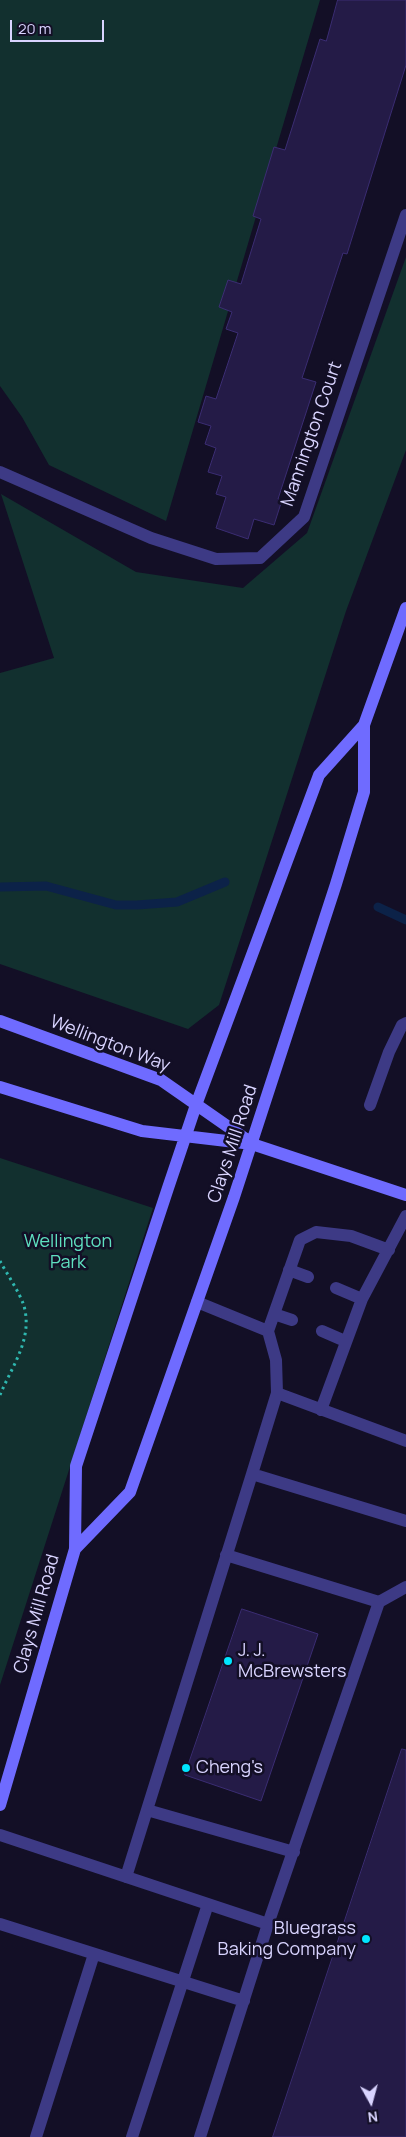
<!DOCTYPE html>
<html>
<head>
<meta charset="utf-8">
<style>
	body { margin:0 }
	#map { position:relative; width:406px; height:2137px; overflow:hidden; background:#130f26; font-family:Manrope,sans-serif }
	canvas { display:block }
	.north { position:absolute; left:346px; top:2077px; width:50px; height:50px; -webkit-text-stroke:4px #130f26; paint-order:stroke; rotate:173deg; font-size:14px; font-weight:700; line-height:20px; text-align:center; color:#d9d4ff }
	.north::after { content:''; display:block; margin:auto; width:18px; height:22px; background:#d9d4ff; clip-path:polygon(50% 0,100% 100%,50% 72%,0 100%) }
	.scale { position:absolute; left:10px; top:20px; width:94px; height:22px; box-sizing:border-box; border:2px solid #d9d4ff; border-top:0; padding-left:6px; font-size:15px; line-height:18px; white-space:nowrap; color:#d9d4ff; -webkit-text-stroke:4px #130f26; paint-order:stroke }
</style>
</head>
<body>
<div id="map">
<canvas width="406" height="2137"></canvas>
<div class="north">N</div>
<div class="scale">20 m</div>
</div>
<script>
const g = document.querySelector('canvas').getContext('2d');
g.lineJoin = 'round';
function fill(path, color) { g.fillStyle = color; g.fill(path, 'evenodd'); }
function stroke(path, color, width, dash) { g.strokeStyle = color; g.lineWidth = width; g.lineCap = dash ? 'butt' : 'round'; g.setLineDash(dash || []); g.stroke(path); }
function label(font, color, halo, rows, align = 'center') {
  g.font = font + ' Manrope,sans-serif'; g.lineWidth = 5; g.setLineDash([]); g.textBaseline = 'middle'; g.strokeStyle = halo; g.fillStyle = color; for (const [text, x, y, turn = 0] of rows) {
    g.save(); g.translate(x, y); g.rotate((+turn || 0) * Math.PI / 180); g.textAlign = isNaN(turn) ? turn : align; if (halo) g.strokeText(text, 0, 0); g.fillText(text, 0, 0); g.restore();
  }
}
fill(new Path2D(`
	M0 0H320L166 521 49 465 22 417 0 386Z
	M406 257V450L346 611 219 1005 188 1029 0 964V673L54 658 1 494 136 572 243 588 307 533Z
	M0 1158 153 1208 0 1685Z`), '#12302f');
stroke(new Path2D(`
	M0 887 46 886 116 905H137L177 902 225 882
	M378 907 406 920`), '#0c2248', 9);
const building = new Path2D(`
	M338 0H406V65L347 254 343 253 302 378 316 382 278 499 282 500 274 525 254 519 248 539 216 528 226 497 216 494 222 476 208 472 216 448 205 444 211 426 198 422 206 396 216 399 238 333 226 329 232 312 219 307 228 280 241 284 261 219 253 216 274 147 285 150 320 39 326 41Z
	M242 1609 318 1634 261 1801 185 1775Z
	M402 1749 406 1750V2137H273Z`);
fill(building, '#241b47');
stroke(building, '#3b2d73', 1);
stroke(new Path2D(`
	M0 1261C7 1274 20 1293 24 1306 33 1339 12 1366 0 1395`), '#2fb8b0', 3, [2.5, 4]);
stroke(new Path2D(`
	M0 472 151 538 216 559 260 558 304 517 406 215
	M370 1105 389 1052 402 1025 406 1023
	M289 1270 308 1277
	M336 1288 362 1299
	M197 1302 268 1331 276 1360 277 1393
	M274 1314 292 1320
	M268 1331 300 1240 316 1232 351 1236 389 1250
	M322 1331 345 1341
	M321 1410 362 1299 406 1216
	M252 1474 277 1393 406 1441
	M226 1555 379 1602
	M147 1810 294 1852
	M0 1835 268 1924
	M126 1877 252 1474 406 1521
	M0 1924 244 2001
	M36 2137 94 1954
	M132 2137 208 1904
	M200 2137 268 1924 379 1602 406 1587`), '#3d3a85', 12);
stroke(new Path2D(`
	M0 1021 161 1080 250 1142
	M0 1087 142 1131 252 1144 406 1195
	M75 1549 130 1492 234 1197 336 884 364 792V725L406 608
	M0 1805 75 1549 76 1466 168 1188 196 1105 319 775 364 725`), '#6f6bff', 12);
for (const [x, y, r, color] of [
	[228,1661,5,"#00e5ff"],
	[186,1768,5,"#00e5ff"],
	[366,1939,5,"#00e5ff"]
]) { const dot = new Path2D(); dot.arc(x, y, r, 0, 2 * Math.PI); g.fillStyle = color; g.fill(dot); stroke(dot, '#130f26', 2); }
label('18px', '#d9d4ff', '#130f26', [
	["Mannington Court",312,434,-71],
	["Wellington Way",110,1044,21],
	["Clays Mill Road",233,1144,-72],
	["Clays Mill Road",37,1614,-74]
]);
label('18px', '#5fe0c0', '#130f26', [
	["Wellington",68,1242],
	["Park",68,1263]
]);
label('18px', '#d9d4ff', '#130f26', [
	["J. J.",238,1651],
	["McBrewsters",238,1672],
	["Cheng's",196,1768],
	["Bluegrass",356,1929,"right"],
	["Baking Company",356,1950,"right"]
], 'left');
</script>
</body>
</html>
